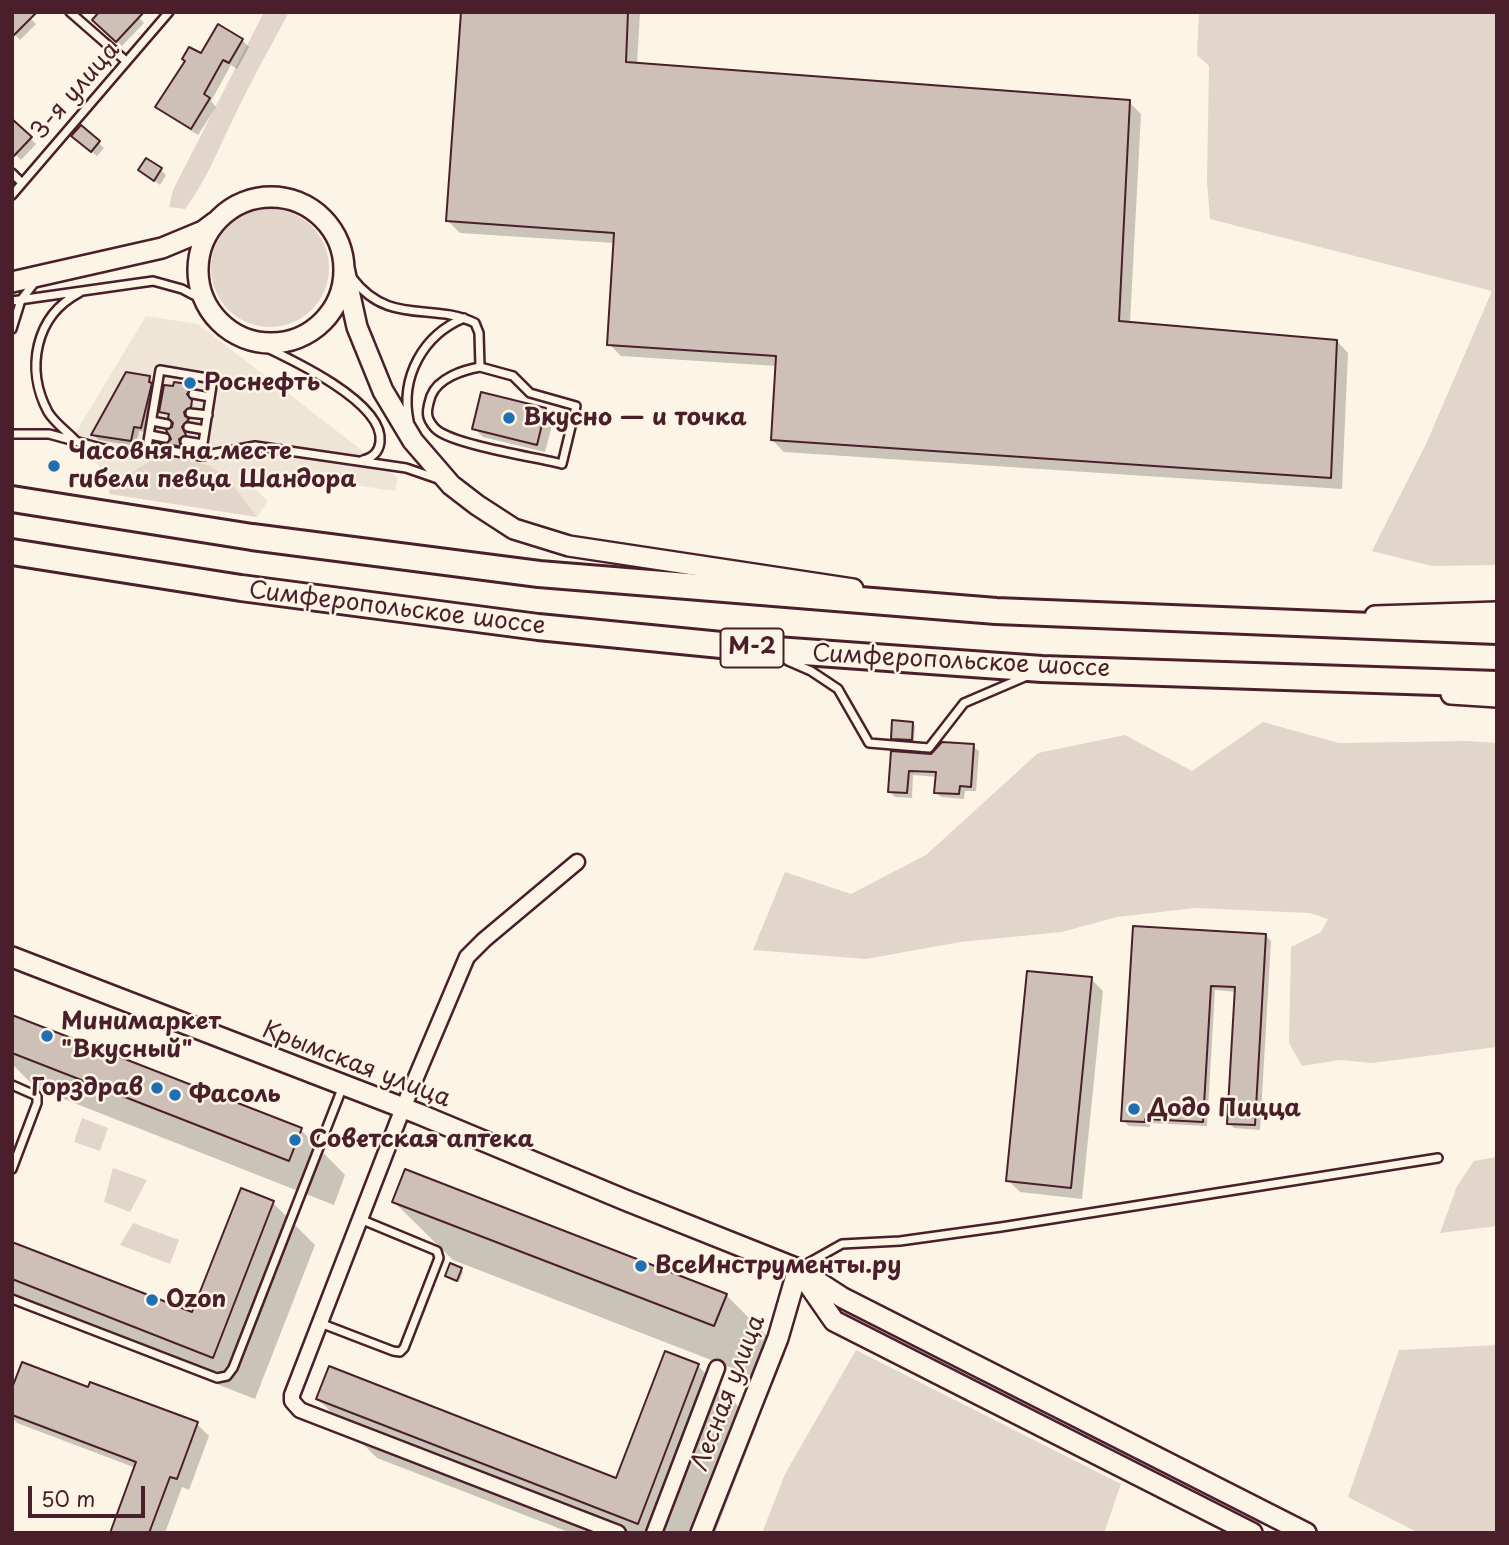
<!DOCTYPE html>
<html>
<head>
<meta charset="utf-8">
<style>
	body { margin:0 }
	#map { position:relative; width:1509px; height:1545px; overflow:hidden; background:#fcf5e5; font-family:"Playpen Sans",sans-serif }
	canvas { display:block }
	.frame { position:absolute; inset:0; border:14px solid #4a1f2b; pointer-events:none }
	.scale { position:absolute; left:28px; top:1486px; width:117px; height:32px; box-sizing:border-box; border:4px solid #4a1f2b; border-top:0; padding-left:9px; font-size:21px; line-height:24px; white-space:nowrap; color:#4a1f2b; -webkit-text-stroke:5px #fcf5e5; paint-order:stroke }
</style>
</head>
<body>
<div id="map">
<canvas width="1509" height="1545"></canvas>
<div class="frame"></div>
<div class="scale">50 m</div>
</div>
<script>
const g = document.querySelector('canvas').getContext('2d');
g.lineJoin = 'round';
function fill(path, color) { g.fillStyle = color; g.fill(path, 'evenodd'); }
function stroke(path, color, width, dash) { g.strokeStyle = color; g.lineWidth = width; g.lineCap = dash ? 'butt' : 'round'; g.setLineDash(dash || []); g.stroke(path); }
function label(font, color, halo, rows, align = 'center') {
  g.font = font + ' "Playpen Sans",sans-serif'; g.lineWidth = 5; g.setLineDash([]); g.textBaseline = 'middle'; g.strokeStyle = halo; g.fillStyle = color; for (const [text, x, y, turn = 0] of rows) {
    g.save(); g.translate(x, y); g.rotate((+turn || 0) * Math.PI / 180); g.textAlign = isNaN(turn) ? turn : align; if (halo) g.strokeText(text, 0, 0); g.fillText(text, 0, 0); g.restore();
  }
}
fill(new Path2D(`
	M146 316 198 324 398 478 395 491 268 473 261 474 255 479V485L256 490 268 501 257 517 110 494 105 471 70 442Z`), '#eee5d7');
fill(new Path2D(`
	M264 12H289C271 46 252 79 236 113 219 147 208 178 185 209L169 207 173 190Z
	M1199 12H1497V565L1432 566 1372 551 1426 444 1492 291 1210 219 1207 182 1209 66 1197 55Z
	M211 268a59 59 0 1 1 118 0a59 59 0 1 1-118 0Z
	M161 456 209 465 229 480 257 517 110 494 109 491C125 478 141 464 161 456Z
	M1263 722 1339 743 1466 741 1497 743V1047L1372 1063 1340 1060 1302 1066 1289 1043 1291 947 1321 932 1328 919 1310 913 1195 908 1117 917 1062 932 960 942 866 959 753 950 785 872 851 894 926 855 1038 753 1125 735 1192 771Z
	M82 1118 108 1128 100 1151 74 1142Z
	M1497 1157V1226L1440 1233 1457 1186 1474 1161Z
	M113 1168 147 1180 130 1212 104 1202Z
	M133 1223 179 1240 170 1264 120 1245Z
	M1497 1345V1533H1419L1348 1497 1399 1350Z
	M856 1350 1121 1484 1104 1533H762L785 1474Z`), '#e2d5ca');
fill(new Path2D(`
	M24 12 36 24 20 40 12 32Z
	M134 12 144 23 122 46 94 20Z
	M462 12H640L637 65 1129 102 1141 114 1130 323 1337 341 1348 353 1342 489 784 452 772 440 777 366 621 356 609 344 615 243 460 233 448 221Z
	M242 40 249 47 237 69 231 65 211 101 216 107 198 135 165 114 158 106 202 56Z
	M13 122 36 144 21 160 12 151Z
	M81 127 104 148 97 156 79 141Z
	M140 170H161L166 175 160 185Z
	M149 378 154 383 147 432 139 431 136 446 99 440 93 435Z
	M175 384 195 389 188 397 193 404 192 409 185 414 189 422 185 426 183 432 187 436 181 442V447L168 444 173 439 175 424 171 415 161 412Z
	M545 409 554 418 545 452 483 437 474 428Z
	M913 723 915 726 914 742 895 740 893 738Z
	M973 746 979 751 976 791H965L964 799 941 797 936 792 937 777 913 775 912 798 895 797 890 792 892 753 930 756Z
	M1135 928 1266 936 1271 941 1260 1130 1234 1128 1229 1123 1237 992 1215 990 1207 1126 1150 1123V1127L1129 1126 1123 1120Z
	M1091 979 1103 991 1082 1199 1020 1192 1008 1180Z
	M12 1017 301 1130 345 1175 334 1205 36 1088 12 1064Z
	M394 1202 726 1295 785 1354 773 1384 453 1260Z
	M273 1203 315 1245 255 1399 12 1304V1243L193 1314Z
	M461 1269 463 1272 459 1282 450 1278Z
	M698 1366 757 1425 715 1533H571L377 1458 318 1399 617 1480Z
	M89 1389 197 1424 209 1436 189 1490 182 1487 165 1533H111L136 1468 17 1423 12 1418V1393Z`), '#0003');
const building = new Path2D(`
	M12 12H37L12 37Z
	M99 12H144L116 42 92 20Z
	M461 12H628L626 62 1130 100 1119 321 1337 340 1331 478 771 440 776 356 607 345 614 233 446 221Z
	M218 24 243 39 229 63 223 60 204 94 210 98 191 129 155 107 185 61 182 59 189 47 201 53Z
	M12 119 32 137 12 158Z
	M81 125 100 141 91 152 71 136Z
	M146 158 162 168 154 181 138 170Z
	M126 372 150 376 149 382 152 383 141 428 134 427 131 441 91 435Z
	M174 382 194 385 187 394 192 400 191 407 184 412 185 416 189 419 182 427 186 435 179 439 180 444 183 447 166 444 171 439 166 430 172 427 173 423 168 418 169 414 159 412 164 385 173 386Z
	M481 392 546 408 537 445 472 429Z
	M892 720 913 722 912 740 891 739Z
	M942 742 974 744 971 787 960 786 959 794 934 793 936 772 909 771 907 793 888 792 891 751 931 754Z
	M1133 926 1266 934 1255 1125 1227 1124 1235 987 1211 986 1203 1122 1145 1119V1122L1121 1121Z
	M1027 971 1092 977 1071 1188 1006 1181Z
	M12 1015 302 1128 289 1161 12 1053Z
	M405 1169 727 1294 714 1326 392 1202Z
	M241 1188 274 1201 213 1358 12 1279V1242L192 1312Z
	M450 1263 462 1268 457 1281 445 1276Z
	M665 1351 699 1364 638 1524 316 1399 329 1366 616 1478Z
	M22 1362 88 1387 90 1382 198 1422 177 1479 170 1477 149 1533H110L136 1462 12 1415V1388Z`);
fill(building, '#cfc0b7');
stroke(building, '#4a1f2b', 2);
const lane = new Path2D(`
	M70 12 126 61
	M12 173 22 183
	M12 195 169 12
	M353 279C389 326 433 302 475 323L479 333 480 367
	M12 301 153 281 182 289 205 301
	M12 329 21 300 35 282
	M248 339C280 354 385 400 380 442 379 452 372 458 363 460
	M480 367 513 376 530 393 576 406 562 464C534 457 456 445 437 430 434 428 429 421 428 417 426 410 429 403 431 396 438 378 463 370 480 367Z
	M193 394 210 397
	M190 413 208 415
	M152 421 167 424
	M409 421C400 377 423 335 464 318
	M188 427 205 430
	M12 434H49L115 452H133L147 447 201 456 255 446 406 468 438 479
	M150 435 165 438
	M75 440C66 431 54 422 48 412 25 369 35 316 79 293
	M185 441 203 444
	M147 447 160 370 213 379 201 456
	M788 661 811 671 838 689 869 743 929 748 964 703 1027 676
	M12 1085 37 1096V1103L12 1169
	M801 1267 842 1244 900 1241 1001 1227 1438 1158
	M12 1299 217 1378 227 1376 233 1368 343 1086
	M320 1323 393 1351 400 1352 404 1348 439 1258 437 1251 360 1219`);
const street = new Path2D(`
	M577 862 484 940 467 957 403 1108 292 1395V1401L300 1410 618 1533
	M654 1533 717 1368`);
const secondary = new Path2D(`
	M198 270a73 73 0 1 1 146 0a73 73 0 1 1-146 0Z
	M344 268 357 327 383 391 413 441 451 485 477 505 514 529 569 546 853 589
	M12 282 162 248 203 231 215 222
	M1375 616 1497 612
	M1451 694 1497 697
	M12 957 419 1114 625 1200 798 1269 843 1298 1306 1533
	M802 1275 834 1321 1252 1533
	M701 1533 778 1338 798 1269`);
const highway = new Path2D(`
	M12 499 252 537 539 574 996 611 1497 631
	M12 552 241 588 538 627 762 649 1042 669 1497 684`);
stroke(lane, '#4a1f2b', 12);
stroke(street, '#4a1f2b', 19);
stroke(secondary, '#4a1f2b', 24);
stroke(highway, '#4a1f2b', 30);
stroke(lane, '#fcf5e5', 7);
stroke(street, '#fcf5e5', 14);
stroke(secondary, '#fcf5e5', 19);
stroke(highway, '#fcf5e5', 24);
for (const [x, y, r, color] of [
	[190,383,7,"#1f6fb2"],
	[509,418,7,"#1f6fb2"],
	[54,466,7,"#1f6fb2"],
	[47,1036,7,"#1f6fb2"],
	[157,1088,7,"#1f6fb2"],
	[175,1095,7,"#1f6fb2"],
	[1134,1109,7,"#1f6fb2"],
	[295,1140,7,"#1f6fb2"],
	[641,1266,7,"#1f6fb2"],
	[152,1300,7,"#1f6fb2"]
]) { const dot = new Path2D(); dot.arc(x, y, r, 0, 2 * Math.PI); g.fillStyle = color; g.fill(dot); stroke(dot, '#fcf5e5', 2.5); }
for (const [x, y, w] of [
	[752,648,63]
]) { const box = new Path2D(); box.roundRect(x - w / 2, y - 19.5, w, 39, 5); g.fillStyle = '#fcf5e5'; g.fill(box); stroke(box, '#4a1f2b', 2); }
label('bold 23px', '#4a1f2b', null, [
	["М-2",752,648]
]);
label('24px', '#4a1f2b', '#fcf5e5', [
	["3-я улица",76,91,-49],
	["Симферопольское шоссе",397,609,7],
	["Симферопольское шоссе",961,662,3],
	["Крымская улица",356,1065,21],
	["Лесная улица",729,1393,-69]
]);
label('bold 24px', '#4a1f2b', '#fcf5e5', [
	["Роснефть",204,383],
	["Вкусно — и точка",523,418],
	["Часовня на месте",68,452],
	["гибели певца Шандора",68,480],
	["Минимаркет",61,1022],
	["\"Вкусный\"",61,1050],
	["Горздрав",143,1088,"right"],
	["Фасоль",189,1095],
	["Додо Пицца",1148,1109],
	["Советская аптека",309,1140],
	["ВсеИнструменты.ру",655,1266],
	["Ozon",166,1300]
], 'left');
</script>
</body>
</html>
